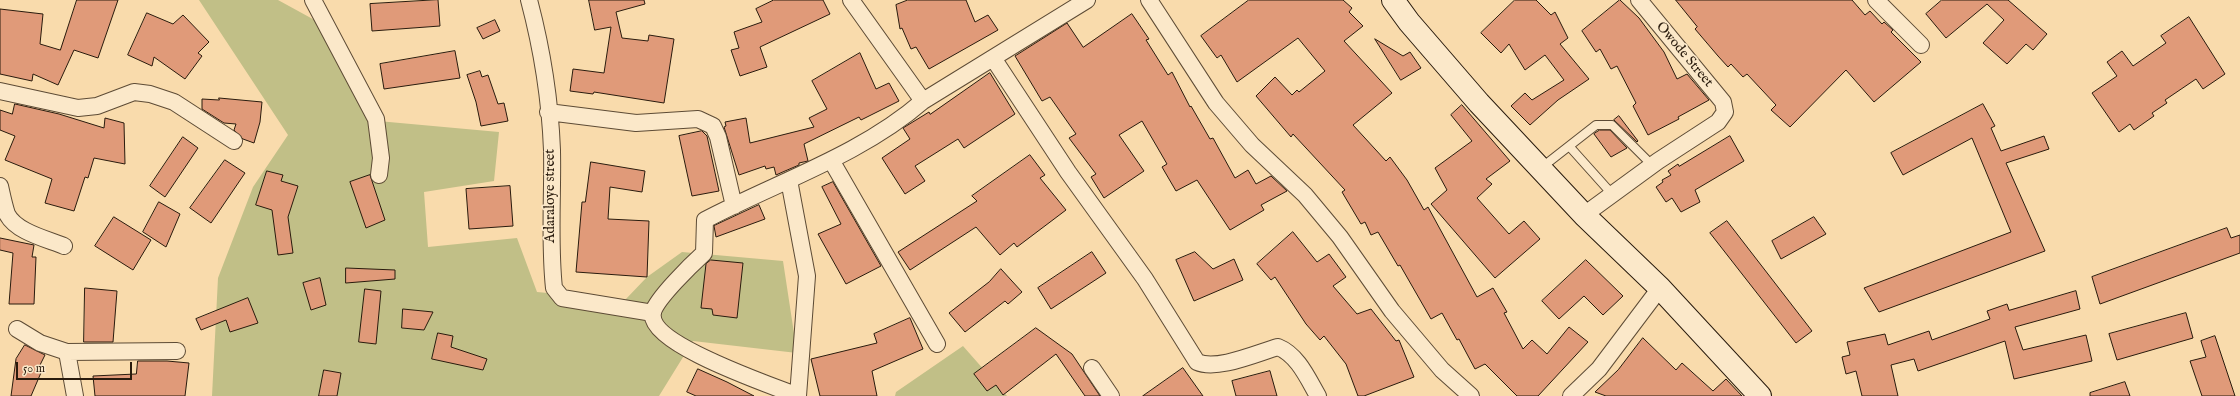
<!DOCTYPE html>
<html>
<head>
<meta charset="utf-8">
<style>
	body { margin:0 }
	#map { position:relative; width:2240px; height:396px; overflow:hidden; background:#f9dbac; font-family:"IM FELL English",serif }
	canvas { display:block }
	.scale { position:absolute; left:16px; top:362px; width:116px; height:18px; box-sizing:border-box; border:2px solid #291b0d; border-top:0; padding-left:5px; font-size:12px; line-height:14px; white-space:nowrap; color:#291b0d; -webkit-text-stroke:3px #fbe8c9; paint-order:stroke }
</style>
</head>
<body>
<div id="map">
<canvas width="2240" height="396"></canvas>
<div class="scale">50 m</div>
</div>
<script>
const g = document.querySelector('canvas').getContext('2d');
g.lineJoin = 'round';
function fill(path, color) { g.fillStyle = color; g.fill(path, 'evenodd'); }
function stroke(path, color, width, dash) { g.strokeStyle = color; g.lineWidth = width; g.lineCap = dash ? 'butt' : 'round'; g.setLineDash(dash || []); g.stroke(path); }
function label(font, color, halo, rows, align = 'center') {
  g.font = font + ' "IM FELL English",serif'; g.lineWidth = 3.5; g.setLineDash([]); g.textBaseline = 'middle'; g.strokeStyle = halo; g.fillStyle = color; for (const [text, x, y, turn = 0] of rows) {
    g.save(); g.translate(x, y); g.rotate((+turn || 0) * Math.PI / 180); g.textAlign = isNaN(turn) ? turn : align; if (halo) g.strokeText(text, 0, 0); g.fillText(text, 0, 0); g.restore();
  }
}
fill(new Path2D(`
	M199 0H278L320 23 367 120 499 132 494 181 424 192 428 247 517 238 537 292 625 300 647 277 682 252 783 261 797 353 693 341 659 396H212L218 278 253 187 288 135Z
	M963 346 1007 396H895L896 392Z`), '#c1bf87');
const building = new Path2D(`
	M77 0H118L98 58 74 50 58 85 33 74 32 81 0 74V9L43 14 40 44 60 50Z
	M438 0 440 26 372 31 370 4Z
	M589 0H644L645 4 616 12 622 38 648 41 649 35 674 39 664 103 594 92 593 94 570 91 573 69 604 73 611 27 595 30Z
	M774 0H823L830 14 760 47 767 67 740 76 731 50 739 48 734 32 762 22 756 9Z
	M908 0H966L975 22 988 15 998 30 929 69 916 47 911 49 902 28 900 29 896 5Z
	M1249 0H1343L1352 8 1349 12 1363 26 1344 41 1392 93 1353 125 1386 161 1390 157 1407 180 1424 210 1428 207 1477 297 1493 288 1507 312 1504 313 1523 349 1532 340 1547 354 1569 327 1588 342 1538 396H1517L1485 364 1475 369 1459 339 1457 340 1442 313 1431 319 1400 265 1398 266 1378 232 1371 235 1365 222 1361 224 1342 192 1345 190 1293 134 1291 137 1256 96 1275 77 1292 95 1297 90 1299 92 1325 71 1298 38 1237 82 1221 55 1217 58 1201 36Z
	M1515 0H1536L1551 15 1555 12 1568 38 1560 44 1589 79 1558 100 1530 125 1511 106 1525 93 1532 100 1564 80 1545 55 1525 70 1509 44 1501 53 1481 33Z
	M1620 0 1639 18 1664 52 1677 79 1687 74 1709 100 1678 117 1679 119 1648 135 1633 106 1636 103 1617 66 1611 69 1600 49 1596 52 1582 31Z
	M1676 0H1852L1865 15 1870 11 1882 24 1884 22 1893 30 1891 32 1921 62 1874 102 1846 70 1790 127 1771 110 1776 105 1747 74 1743 77 1731 64 1728 67 1718 56 1695 29 1697 27Z
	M1942 0H2008L2047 34 2033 50 2026 44 2007 64 1983 43 2004 20 1987 4 1946 38 1926 14Z
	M147 13 173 24 183 15 209 42 198 53 202 56 185 79 154 57 152 66 128 55Z
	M1132 14 1149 39 1146 40 1168 75 1172 72 1190 107 1191 106 1210 139 1213 138 1235 178 1248 170 1256 184 1271 176 1287 191 1261 205 1264 210 1230 230 1197 180 1176 191 1162 167 1167 164 1142 121 1119 135 1144 171 1104 198 1091 177 1096 174 1069 138 1076 134 1050 97 1042 101 1015 56 1067 23 1083 47Z
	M2189 17 2225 74 2203 89 2196 79 2165 100 2167 103 2152 113 2154 116 2134 130 2130 124 2119 132 2092 93 2117 76 2107 62 2122 51 2133 66 2166 43 2161 36Z
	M495 20 500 31 483 39 477 28Z
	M1375 39 1403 56 1410 52 1421 68 1401 80Z
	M455 51 460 78 384 89 380 64Z
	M860 53 876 89 889 83 899 101 861 120 859 117 804 144 808 161 799 163V165L785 171 776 175 774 167 766 169 765 166 739 175 724 127 726 126 725 122 746 118 750 143 814 127 809 118 827 109 812 81Z
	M480 71 482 77 488 75 498 104 504 103 508 121 481 126 476 102 467 75Z
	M990 73 1015 114 964 148 958 139 915 166 925 181 905 194 882 158 910 139 903 128 929 112 930 114Z
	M219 98 262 102 260 122 254 143 243 139 234 130 236 124 224 123 202 109V99L219 100Z
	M15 104 59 114 104 128 105 118 124 123 125 164 94 158 88 178 85 177 74 211 45 203 52 179 5 160 15 136 0 130V110L12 114Z
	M1983 104 1995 126 1991 128 2001 151 2044 136 2049 149 2006 163 2045 251 1879 312 1864 288 2011 232 1972 138 1903 175 1891 153Z
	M1462 105 1510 161 1486 179 1492 184 1477 198 1509 234 1524 221 1540 239 1495 278 1431 204 1447 190 1435 168 1472 141 1451 115Z
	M1619 116 1638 141 1637 142 1614 120Z
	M1600 130H1610L1627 148 1611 157 1594 134Z
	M702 131 707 136 719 191 692 196 679 136Z
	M1730 136 1744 161 1695 190 1700 202 1681 212 1672 198 1666 202 1656 187 1663 182 1662 180 1671 175 1668 171 1678 164 1679 166Z
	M183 137 198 148 165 197 150 186Z
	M1030 155 1045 175 1040 178 1066 210 1017 247 1014 243 1000 255 976 227 910 270 898 252 977 201 972 196Z
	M225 160 245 173 211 223 190 208Z
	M591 162 645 171 642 192 610 187 608 219 649 221 647 277 576 272 582 202H585Z
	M267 171 283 175 281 181 298 186 288 217 293 253 278 255 272 210 256 205Z
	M370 175 385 220 366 228 350 182Z
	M833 182 881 266 846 284 818 234 841 224 822 187Z
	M510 186 513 226 469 229 466 189Z
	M159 202 180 214 166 247 143 232Z
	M759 205 765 219 716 237 714 226Z
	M114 217 151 240 133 270 95 246Z
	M1814 217 1826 234 1781 259 1772 241Z
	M1727 221 1812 331 1796 343 1710 233Z
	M2227 228 2231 238 2240 235V253L2100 304 2092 277Z
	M1293 232 1317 262 1329 254 1346 277 1333 286 1357 314 1371 309 1396 341 1399 340 1414 377 1364 396H1358L1346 364 1324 336 1320 340 1306 324 1275 277 1271 280 1257 264Z
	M0 238 34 245 32 257H36L34 304H9L13 253 0 250Z
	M1092 252 1106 273 1051 309 1038 288Z
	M1195 252 1213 269 1234 259 1243 280 1194 301 1176 260Z
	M711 260 743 263 737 318 713 315 712 309 701 308 706 264Z
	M1586 260 1623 296 1603 315 1584 296 1559 319 1542 301Z
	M346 268 395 270V279L346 283Z
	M1001 269 1022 292 1008 304 1005 301 965 332 949 313 989 282Z
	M320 278 326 305 311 310 303 283Z
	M85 288 117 291 113 342H84Z
	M365 289 381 291 376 344 359 342Z
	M2076 291 2080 309 2015 327 2023 350 2086 335 2092 361 2014 379 2005 341 1918 371 1914 359 1891 365 1898 396H1862L1856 371 1846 374 1842 357 1850 355 1847 342 1885 334 1888 345 1929 331 1932 340 1990 319 1987 311 2007 304 2009 310Z
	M248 298 258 323 230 332 226 320 201 330 196 319Z
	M403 309 433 312 424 330 402 328Z
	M2186 313 2193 338 2117 360 2109 334Z
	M910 318 923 349 872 371 877 396H820L811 359 877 343 874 334Z
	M1036 328 1072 354 1100 396H1085L1056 354 1003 395 996 385 987 391 974 374Z
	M438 333 453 336 451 347 487 359 483 370 432 359Z
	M2215 336 2235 396H2202L2190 361 2206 357 2201 341Z
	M1643 338 1676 370 1682 363 1713 391 1726 379 1742 396H1606L1595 392 1618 370Z
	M25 345 45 355 40 365 43 368 31 396H11L16 359Z
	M138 361H167L189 363 185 396H95L93 376 136 374Z
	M1183 368 1203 396H1143Z
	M698 369 727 382 754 396H696L687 392Z
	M324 370 341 373 337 396H319Z
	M1270 371 1277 396H1236L1232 381Z
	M2125 382 2130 396H2090V393Z`);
fill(building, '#e09a79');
stroke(building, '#291b0d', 1);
const lane = new Path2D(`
	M1569 146 1612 194
	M1541 168 1596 125H1612L1652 165`);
const street = new Path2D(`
	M313 0 376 119 381 158 379 175
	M529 0C542 49 550 99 552 150 553 196 549 242 554 288L562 298 653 313
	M851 0 923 101
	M1149 0 1216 103 1252 145 1305 195 1340 237 1392 311 1442 370 1471 396
	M1876 0 1921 45
	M993 58 1068 172 1145 279 1197 362C1217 371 1257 353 1278 347 1298 355 1308 379 1318 396
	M0 91 78 108 97 106 134 92 150 94 174 102 234 141
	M548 112 636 123 698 119 713 126 718 137 734 206
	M831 160 937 344
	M789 180 807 276 798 396
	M0 186C2 195 4 205 7 214 16 232 47 239 64 246
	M1584 215 1658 161 1718 122 1725 112 1723 102 1639 0
	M17 329 40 343 67 352 75 396
	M67 352 177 351
	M1092 368 1111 396
	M798 396C774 386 646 344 653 312 657 298 692 264 704 253L705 220C777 182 861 155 923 101L1087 0
	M1571 396 1599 369 1660 288`);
const secondary = new Path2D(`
	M1393 0 1409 22 1479 103 1584 215 1660 288 1760 396`);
stroke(lane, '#5d4b35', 10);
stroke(street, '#5d4b35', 18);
stroke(secondary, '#291b0d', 24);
stroke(lane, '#fbe8c9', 8);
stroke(street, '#fbe8c9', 16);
stroke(secondary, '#fbe8c9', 22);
label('14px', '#291b0d', '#fbe8c9', [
	["Owode Street",1684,55,50],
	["Adaraloye street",551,196,-90]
]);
</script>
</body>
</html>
